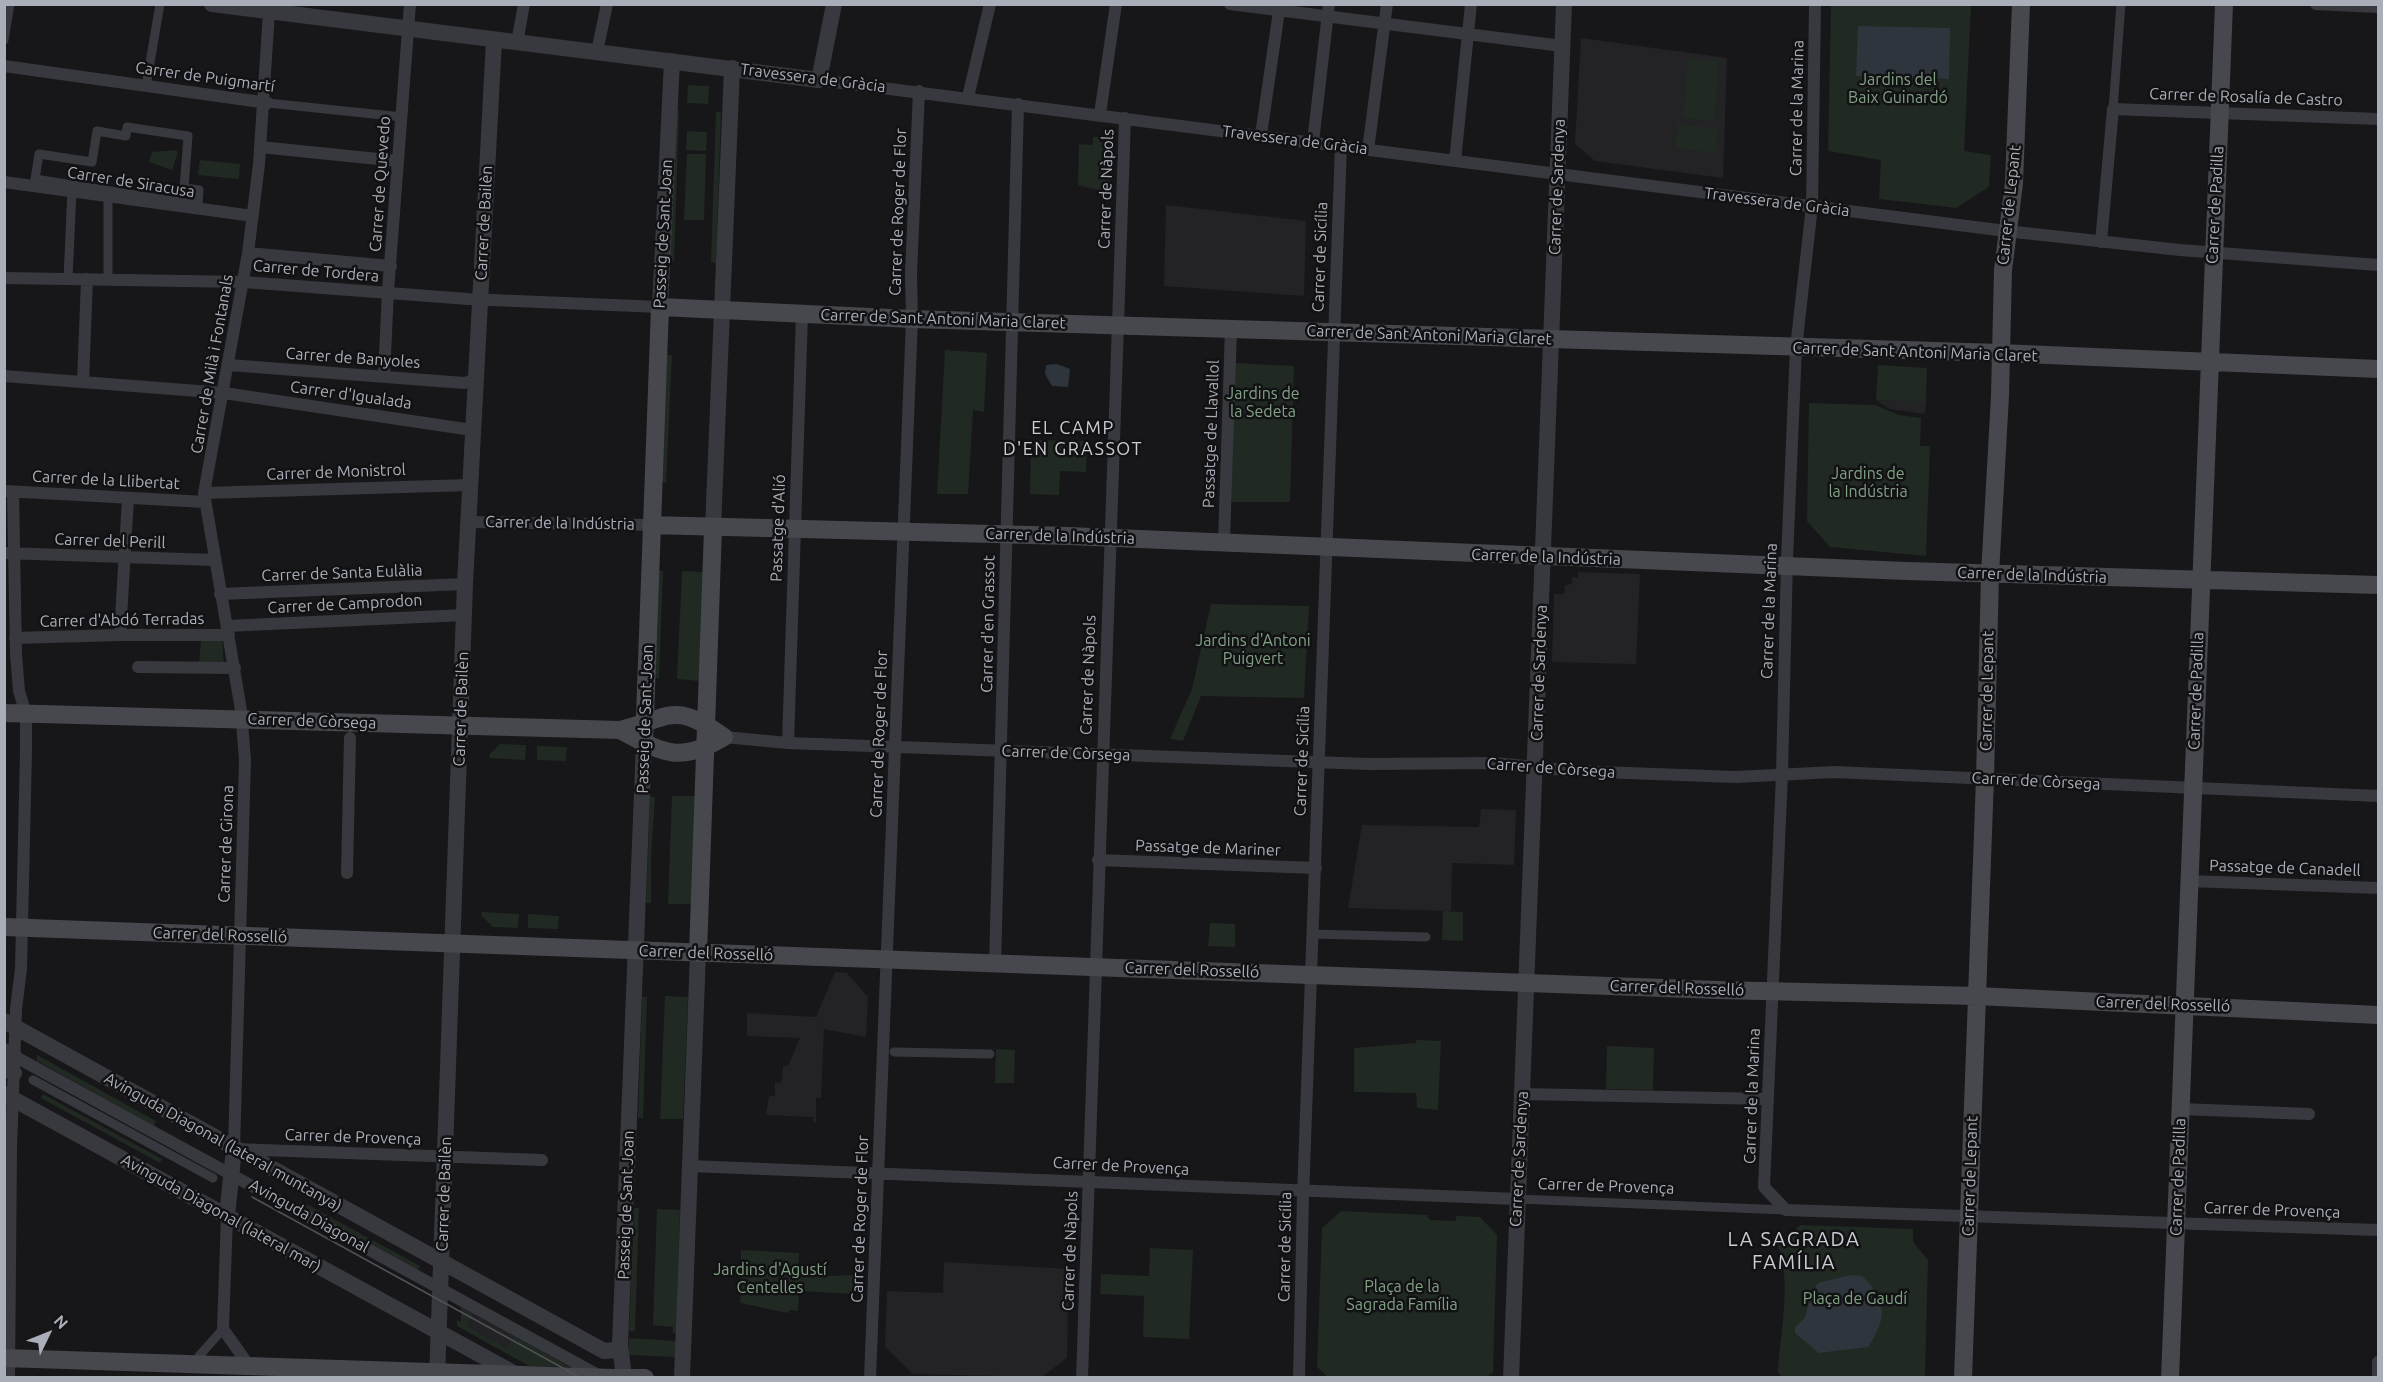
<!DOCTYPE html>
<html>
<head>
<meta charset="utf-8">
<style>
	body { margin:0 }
	#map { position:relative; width:2383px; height:1382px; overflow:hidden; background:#171719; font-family:Ubuntu,sans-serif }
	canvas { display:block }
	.frame { position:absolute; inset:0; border:6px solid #aaaeb8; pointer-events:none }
	.north { position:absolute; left:18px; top:1304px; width:60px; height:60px; -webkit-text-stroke:4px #121214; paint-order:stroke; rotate:47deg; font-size:16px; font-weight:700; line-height:24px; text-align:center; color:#aaaeb8 }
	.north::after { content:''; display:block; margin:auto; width:21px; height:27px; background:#aaaeb8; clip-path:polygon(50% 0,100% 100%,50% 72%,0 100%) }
</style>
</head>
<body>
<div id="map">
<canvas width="2383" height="1382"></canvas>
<div class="frame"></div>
<div class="north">N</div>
</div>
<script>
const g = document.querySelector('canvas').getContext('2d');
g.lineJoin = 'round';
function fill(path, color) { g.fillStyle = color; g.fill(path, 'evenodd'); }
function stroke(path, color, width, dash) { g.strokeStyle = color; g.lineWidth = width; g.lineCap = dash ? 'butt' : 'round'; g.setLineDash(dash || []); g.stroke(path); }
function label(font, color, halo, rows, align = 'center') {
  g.font = font + ' Ubuntu,sans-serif'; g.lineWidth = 5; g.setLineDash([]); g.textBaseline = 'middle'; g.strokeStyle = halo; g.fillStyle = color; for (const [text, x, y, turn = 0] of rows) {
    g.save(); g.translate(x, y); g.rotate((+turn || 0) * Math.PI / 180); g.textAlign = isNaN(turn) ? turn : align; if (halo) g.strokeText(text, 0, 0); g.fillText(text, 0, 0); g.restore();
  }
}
fill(new Path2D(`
	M1581 38 1727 58 1723 178 1595 161 1575 144Z
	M1166 205 1306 221 1304 296 1164 286Z
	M1876 400 1926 402 1925 414 1889 409Z
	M1578 572 1640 574 1636 664 1552 662 1554 594H1564L1565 585 1572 584V577L1578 578Z
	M1481 809 1516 810 1514 865 1452 863 1451 911 1348 908 1362 825 1479 827Z
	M835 972 847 973 868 997 866 1037 824 1029 821 1098H816V1122H813V1117L766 1115 769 1096H775V1083H780L782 1079 783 1066H788L800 1038 747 1036V1013L816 1017Z
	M944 1262 1069 1269 1067 1358 1042 1377 913 1374 885 1347 887 1291 943 1293Z
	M473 1314 514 1336 507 1348 467 1326Z`), '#232326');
fill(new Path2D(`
	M1831 5H1971L1964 151 1991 155 1989 187 1956 208 1879 199 1881 160 1828 151Z
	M1688 59 1719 61 1714 121 1683 118Z
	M688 85 709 86 708 104 687 103Z
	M675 110 679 111 674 262H669Z
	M716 112H721L716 263 711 262Z
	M1678 124 1718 129 1715 153 1675 148Z
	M687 131 707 132 706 151 686 150Z
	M1093 137H1099V142L1107 143V151L1111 154 1110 193 1078 185 1079 144 1093 145Z
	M176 150 178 152 172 170 149 162 152 152Z
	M687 154H706L704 220H684Z
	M200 160 240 164 239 179 198 175Z
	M945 350 987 353 984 412 973 410 968 494H937Z
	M667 355H672L666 483 661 482Z
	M1235 363 1294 366 1290 502H1231Z
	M1878 365 1927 368 1926 402 1876 400Z
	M1809 403 1875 405 1899 415 1921 418 1920 446H1930L1926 556 1830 547 1807 521Z
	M1031 440 1087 441 1086 472 1060 471 1059 495 1030 494Z
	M658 571H663L659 678H654Z
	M682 571 704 572 700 681 677 679Z
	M1211 604 1309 606 1304 698 1201 696 1183 741 1170 739 1192 689Z
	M201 638H222L224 666H199Z
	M500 744 526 745 525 760 490 758 489 755Z
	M537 746 567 747 566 761 537 760Z
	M672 796H695L692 904H668Z
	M650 797H655L651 856V903H646Z
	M1443 911 1463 912V941L1442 940Z
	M482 912 519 914 518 928 493 927 481 915Z
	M528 914 559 916 558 929 528 928Z
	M1210 923 1235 924V947L1208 946Z
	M665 996 688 997 683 1119H660Z
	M642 997H647L643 1118H638Z
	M1416 1040 1441 1041 1438 1110 1417 1108 1416 1093 1354 1092V1048L1416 1043Z
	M1607 1046 1654 1048 1653 1090 1606 1089Z
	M996 1049 1015 1050 1014 1083H995Z
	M37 1055 156 1121 154 1126 37 1061Z
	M43 1094 162 1159 160 1163 41 1098Z
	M301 1201 420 1266 418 1271 299 1205Z
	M634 1208H639L635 1331H629Z
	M657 1209 680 1210 676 1333H673V1327L653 1325Z
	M1341 1211 1427 1215 1430 1220 1456 1221V1216L1480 1217 1497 1235 1493 1372 1487 1377H1328L1317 1367 1322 1228Z
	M1800 1225 1913 1229V1242L1928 1260 1925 1377H1782L1778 1372C1780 1331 1792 1285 1778 1245Z
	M1150 1248 1193 1250 1189 1339 1143 1337 1144 1296 1100 1294 1101 1274 1149 1276Z
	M741 1250 799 1253 798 1277 854 1275 853 1294 799 1291 798 1311 790 1310 788 1313 740 1303Z
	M461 1307 473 1314 467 1326 507 1348 514 1336 570 1367 529 1366 457 1326V1320L461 1322Z
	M629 1338 676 1341 675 1357 629 1355Z`), '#212923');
fill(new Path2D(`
	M1858 26 1950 28 1949 79 1856 76Z
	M1057 364 1070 369 1068 387 1052 386 1045 374 1046 365Z
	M1850 1275 1862 1276C1888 1301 1887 1318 1868 1347L1819 1353 1795 1333V1327L1805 1318 1811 1294 1818 1283Z`), '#2e353d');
stroke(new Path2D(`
	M4 40 10 4
	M146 86 160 4
	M268 103 402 117
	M2113 109 2121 4
	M127 127 188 136 184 188 199 190 198 205 35 179 39 154 92 162 97 131 126 136Z
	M108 195V280
	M68 279 72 190
	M1312 934 1426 937
	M894 1052 990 1054
	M33 1080 213 1178
	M1517 1199 1786 1210
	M199 1364V1356L223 1329`), '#38393e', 9);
stroke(new Path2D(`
	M1230 4 1562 46
	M1815 4 1812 206 1796 348 1787 559 1782 774 1764 1187 1786 1210 2378 1230
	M2316 4 2378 7
	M269 12 259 164 248 253 204 493 241 710 245 760 234 1149 542 1160
	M517 43 524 4
	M597 52 607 4
	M4 66 268 103
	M819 80 2006 231 2180 250 2378 265
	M968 97 990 4
	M1100 114 1116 4
	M1261 135 1280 4
	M1313 142 1329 4
	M260 147 398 161
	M1368 150 1387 4
	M1455 161 1471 4
	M4 182 253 216
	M2101 242 2113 109 2378 119
	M248 253 391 266
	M4 278 244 282 468 299 660 307
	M229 365 464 383 475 380
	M4 376 224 393 472 430
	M384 376 388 291 410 4
	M83 382 87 279
	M5 491 205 502
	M204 493 470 485
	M469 522 651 525
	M1224 542 1231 328
	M4 553 214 560
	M220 594 465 584
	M227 626 464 615
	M120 635 128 498
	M15 638 120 635H229
	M138 667 235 668
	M724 737 788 743 1369 764 1495 763 1574 771 1735 777 1834 772 2378 796
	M788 743 802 314
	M1098 860 1316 868
	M347 873 350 738
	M2190 881 2378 888
	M995 965 1018 104
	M14 1056 600 1376
	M1522 1094 1767 1099
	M2181 1109 2309 1114
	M689 1166 1517 1199
	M227 1216 223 1329 250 1367
	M9 1378 11 1148 16 1009 21 969 26 751V714L19 691 16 654 13 492
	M870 1378 912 319 911 274 919 91
	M1082 1378 1125 118
	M1299 1378 1303 1197 1341 145
	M2378 1378V1362`), '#38393e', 12);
stroke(new Path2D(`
	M212 4 819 80 834 4
	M660 307 672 61
	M713 528 732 68
	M4 1021 604 1351 616 1350 620 1344
	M4 1051 14 1056
	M4 1068 14 1073
	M4 1094 519 1376
	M227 1216 234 1149
	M437 1378 465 584 494 40
	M624 1378 620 1344 644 743
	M682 1378 698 953
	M1511 1378 1564 4`), '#38393e', 16);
stroke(new Path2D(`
	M651 525 1068 536 1906 571 2378 585
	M4 713 620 730C671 718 673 700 724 737 679 764 663 753 620 730
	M644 743 660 307 912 319 2000 353 2378 369
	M4 927 1718 990 1977 996 2378 1015
	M698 953 713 528
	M4 1358 613 1378
	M616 1378H645
	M1963 1378 1985 778 1990 574 2000 396 2003 270 2014 183 2021 4
	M2170 1378 2224 4`), '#46484e', 18);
stroke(new Path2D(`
	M252 1197 581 1378`), '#4f5157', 1.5);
label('16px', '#aaaeb8', '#121214', [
	["Carrer de Puigmartí",205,77,8],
	["Travessera de Gràcia",813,78,7],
	["Carrer de Rosalía de Castro",2246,97,2],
	["Carrer de la Marina",1797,108,-89],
	["Travessera de Gràcia",1295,140,7],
	["Carrer de Siracusa",131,182,9],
	["Carrer de Quevedo",380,184,-86],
	["Carrer de Sardenya",1557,187,-88],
	["Carrer de Nàpols",1106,189,-88],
	["Travessera de Gràcia",1777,202,7],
	["Carrer de Lepant",2009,205,-84],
	["Carrer de Padilla",2215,205,-87],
	["Carrer de Roger de Flor",898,212,-88],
	["Carrer de Bailèn",484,223,-87],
	["Passeig de Sant Joan",663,234,-87],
	["Carrer de Sicília",1320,257,-88],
	["Carrer de Tordera",316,271,5],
	["Carrer de Sant Antoni Maria Claret",943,319,2],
	["Carrer de Sant Antoni Maria Claret",1429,335,2],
	["Carrer de Sant Antoni Maria Claret",1915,352,2],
	["Carrer de Banyoles",353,358,4],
	["Carrer de Milà i Fontanals",212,364,-80],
	["Carrer d'Igualada",351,395,8],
	["Passatge de Llavallol",1211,434,-88],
	["Carrer de Monistrol",336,472,-2],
	["Carrer de la Llibertat",106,480,3],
	["Carrer de la Indústria",560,523,1],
	["Passatge d'Alió",778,528,-88],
	["Carrer de la Indústria",1060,536,2],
	["Carrer del Perill",110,541,2],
	["Carrer de la Indústria",1546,557,2],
	["Carrer de Santa Eulàlia",342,573,-2],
	["Carrer de la Indústria",2032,575,2],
	["Carrer de Camprodon",345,604,-3],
	["Carrer de la Marina",1769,611,-88],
	["Carrer d'Abdó Terradas",122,620,-1],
	["Carrer d'en Grassot",988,624,-89],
	["Carrer de Sardenya",1539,673,-88],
	["Carrer de Nàpols",1088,675,-88],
	["Carrer de Lepant",1987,691,-89],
	["Carrer de Padilla",2196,691,-88],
	["Carrer de Bailèn",461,709,-88],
	["Passeig de Sant Joan",645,719,-88],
	["Carrer de Còrsega",312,721,2],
	["Carrer de Roger de Flor",879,734,-88],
	["Carrer de Còrsega",1066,753,2],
	["Carrer de Sicília",1302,761,-88],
	["Carrer de Còrsega",1551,768,4],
	["Carrer de Còrsega",2036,781,3],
	["Carrer de Girona",226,844,-88],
	["Passatge de Mariner",1208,848,2],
	["Passatge de Canadell",2285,868,2],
	["Carrer del Rosselló",220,935,2],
	["Carrer del Rosselló",706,953,2],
	["Carrer del Rosselló",1192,970,2],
	["Carrer del Rosselló",1677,988,2],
	["Carrer del Rosselló",2163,1004,2],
	["Carrer de la Marina",1752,1096,-88],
	["Carrer de Provença",353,1137,2],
	["Avinguda Diagonal (lateral muntanya)",223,1142,29],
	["Carrer de Sardenya",1519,1159,-87],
	["Carrer de Provença",1121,1166,3],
	["Carrer de Lepant",1970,1176,-88],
	["Carrer de Padilla",2178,1177,-88],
	["Carrer de Provença",1606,1186,2],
	["Carrer de Bailèn",444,1194,-88],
	["Passeig de Sant Joan",626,1205,-88],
	["Carrer de Provença",2272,1210,2],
	["Avinguda Diagonal (lateral mar)",221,1213,29],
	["Avinguda Diagonal",309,1216,29],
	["Carrer de Roger de Flor",860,1219,-88],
	["Carrer de Sicília",1285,1247,-89],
	["Carrer de Nàpols",1070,1251,-88]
]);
label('16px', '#82a285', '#121214', [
	["Jardins del",1898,80],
	["Baix Guinardó",1898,98],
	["Jardins de",1263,394],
	["la Sedeta",1263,412],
	["Jardins de",1868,474],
	["la Indústria",1868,492],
	["Jardins d'Antoni",1253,641],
	["Puigvert",1253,659],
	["Jardins d'Agustí",770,1270],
	["Centelles",770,1288],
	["Plaça de la",1402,1287],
	["Sagrada Família",1402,1305],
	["Plaça de Gaudí",1855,1299]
]);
g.letterSpacing = '1.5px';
label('18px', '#cbcdd5', '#121214', [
	["EL CAMP",1073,428],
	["D'EN GRASSOT",1073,449]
]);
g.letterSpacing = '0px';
g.letterSpacing = '1.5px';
label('20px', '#cbcdd5', '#121214', [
	["LA SAGRADA",1794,1239],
	["FAMÍLIA",1794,1262]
]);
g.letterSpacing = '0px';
</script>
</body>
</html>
